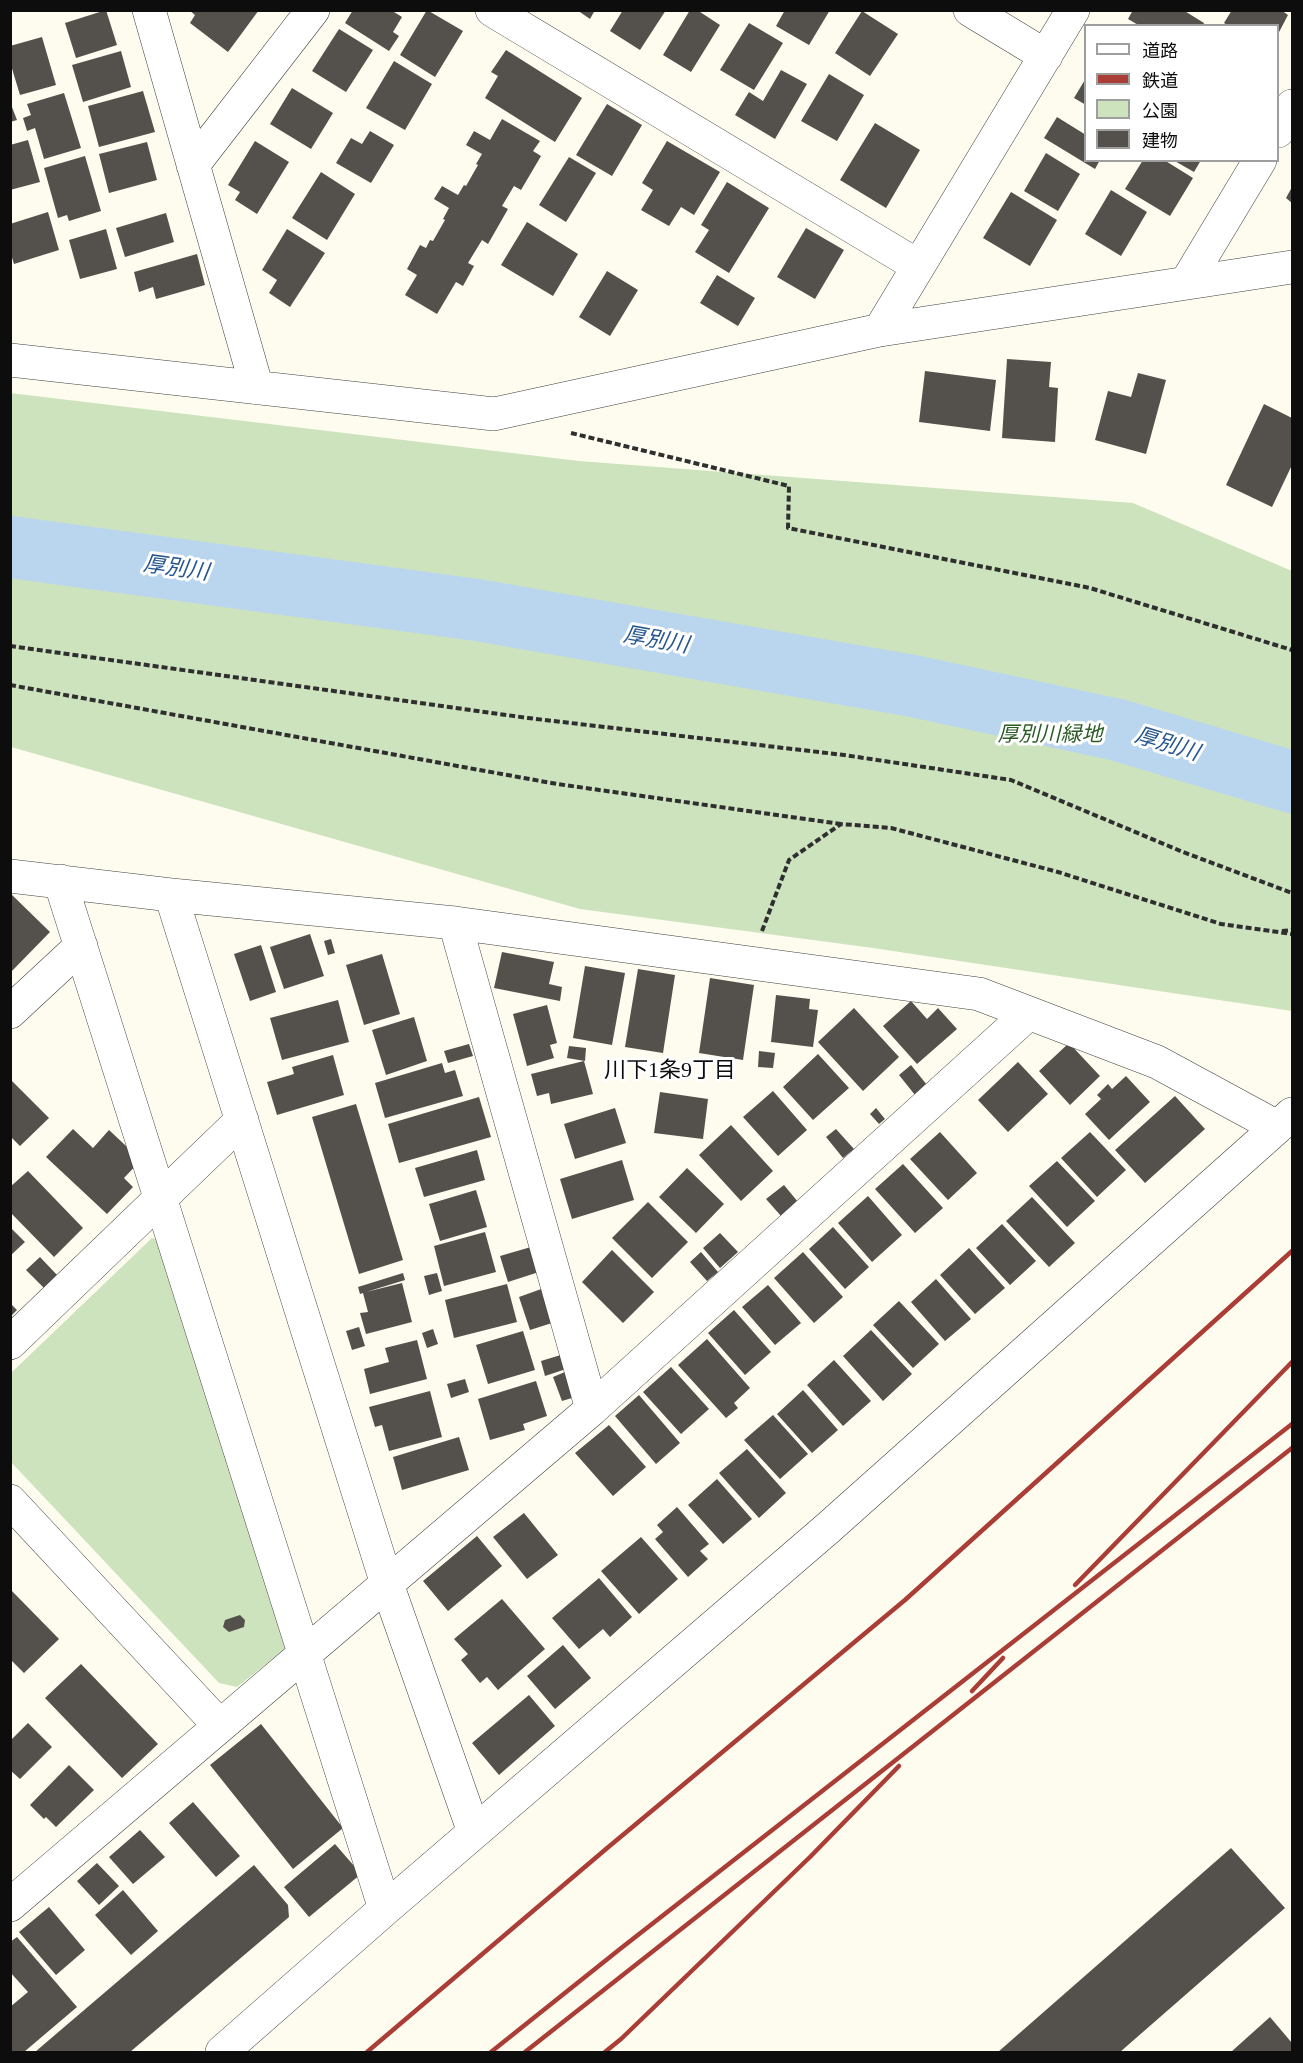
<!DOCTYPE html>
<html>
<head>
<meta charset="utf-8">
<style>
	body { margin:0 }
	#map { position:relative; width:1303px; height:2063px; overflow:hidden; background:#fdfcef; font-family:"Times New Roman","Noto Sans JP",serif }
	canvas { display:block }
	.frame { position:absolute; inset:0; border:12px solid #0d0d0d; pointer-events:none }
	.legend { position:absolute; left:1084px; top:24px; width:195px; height:138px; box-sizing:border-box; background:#fff; border:2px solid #9e9e9e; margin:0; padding:8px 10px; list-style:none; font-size:18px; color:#0d0d0d }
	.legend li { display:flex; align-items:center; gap:12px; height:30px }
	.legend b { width:30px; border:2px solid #9e9e9e }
</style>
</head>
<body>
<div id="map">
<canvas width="1303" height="2063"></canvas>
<div class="frame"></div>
<ul class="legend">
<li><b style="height:8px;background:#fff"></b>道路</li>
<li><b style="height:8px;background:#ab3d37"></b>鉄道</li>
<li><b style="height:16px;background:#cde3bd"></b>公園</li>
<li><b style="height:16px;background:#54504b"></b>建物</li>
</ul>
</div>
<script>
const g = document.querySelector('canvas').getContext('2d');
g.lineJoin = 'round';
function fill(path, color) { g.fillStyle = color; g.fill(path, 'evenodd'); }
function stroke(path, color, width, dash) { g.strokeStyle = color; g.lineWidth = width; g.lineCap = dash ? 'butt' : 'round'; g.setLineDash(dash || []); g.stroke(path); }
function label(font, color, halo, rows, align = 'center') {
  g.font = font + ' "Times New Roman","Noto Sans JP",serif'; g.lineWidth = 6; g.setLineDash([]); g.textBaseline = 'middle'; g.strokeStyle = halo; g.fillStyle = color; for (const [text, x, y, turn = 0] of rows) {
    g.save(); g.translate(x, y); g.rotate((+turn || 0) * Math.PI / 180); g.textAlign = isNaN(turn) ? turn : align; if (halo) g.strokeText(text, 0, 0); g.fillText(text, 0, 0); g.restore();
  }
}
fill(new Path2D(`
	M10 393 579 461 1133 503 1292 571V1011L873 948 580 909 11 747Z
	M152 1238 168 1242 288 1631 285 1649 237 1687 219 1683 11 1462V1373Z`), '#cde3bd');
stroke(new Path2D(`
	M10 547 477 610 913 686 1118 730 1292 782`), '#bad5ee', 62);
fill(new Path2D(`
	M106 10 117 45 76 58 65 23Z
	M189 10H259L228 52 190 23 195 15Z
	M353 10H395L394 12 402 17 393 32 399 36 389 51 345 23Z
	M427 10 463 31 435 77 400 55Z
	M577 10H595L590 19Z
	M623 10H666L640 50 610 31Z
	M690 10H697L720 25 691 72 663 55Z
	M785 10H830L809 45 776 26Z
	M1133 10H1183L1204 23 1203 26H1140L1128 19Z
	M1232 10H1281L1288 15 1278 34V26H1229L1224 23Z
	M862 11 898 34 870 76 835 53Z
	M749 23 783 43 754 90 720 70Z
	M339 29 373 50 346 92 312 71Z
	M42 37 56 85 20 95 10 62V46Z
	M506 50 582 98 555 142 485 98 498 76 491 72Z
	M121 51 131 87 83 102 72 65Z
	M394 61 432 84 405 130 366 108Z
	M781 70 807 84 775 139 735 115 749 92 763 101Z
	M829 74 864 95 837 141 801 121Z
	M1086 78V105L1074 98Z
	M292 88 333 113 311 149 270 124Z
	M143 91 155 132 99 147 88 106Z
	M64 93 81 148 44 159 35 128 27 131 23 118 31 115 27 104Z
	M10 102 17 120 10 122Z
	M607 104 642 125 612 176 576 155Z
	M1057 117 1086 135V160H1100L1095 169 1044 138Z
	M502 119 540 141 533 151 541 156 521 190 514 186 502 206 508 209 488 244 482 240 468 263 474 266 463 286 456 282 437 314 405 295 417 275 407 269 420 245 426 248 430 240 433 241 445 220 443 219 449 208 434 199 442 186 458 195 464 185 466 186 478 165 476 164 482 154 466 145 474 131 490 140Z
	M875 123 920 150 886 208 840 180Z
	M370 131 394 145 371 183 336 163 351 138 362 144Z
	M28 140 40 182 10 190V145Z
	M255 141 289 162 257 214 235 200 240 192 228 185Z
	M667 141 720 172 694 215 681 207 669 226 641 210 653 190 642 183Z
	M147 142 157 180 109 193 99 154Z
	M1046 153 1080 174 1058 211 1024 191Z
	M85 156 101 211 69 221 67 215 58 218 44 168Z
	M569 157 596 173 566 222 539 205Z
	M1143 160H1164L1193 178 1170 216 1125 189Z
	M1173 160H1201L1194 172Z
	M321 172 355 194 327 240 292 218Z
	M727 182 769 208 729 273 695 252 709 230 701 225Z
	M1292 187V203L1286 198Z
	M1111 190 1147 212 1121 256 1085 234Z
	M1011 192 1057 220 1030 266 983 238Z
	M48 212 59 250 14 264 10 251V224Z
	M166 213 174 242 125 257 116 228Z
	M527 222 578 254 553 296 501 265Z
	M806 228 844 250 815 299 777 277Z
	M106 229 117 269 80 279 69 240Z
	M287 229 325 253 290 307 269 293 277 280 262 270Z
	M197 254 205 285 156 299 153 287 139 292 134 272Z
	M607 271 638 290 610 336 579 317Z
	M717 275 755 298 738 326 700 303Z
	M1007 359 1051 362 1049 387 1058 388 1055 442 1002 438Z
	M925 371 996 380 990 431 919 422Z
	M1138 373 1166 380 1146 454 1095 440 1108 391 1131 397Z
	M1264 404 1292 418V465L1272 507 1226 485Z
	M10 893 50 932 10 973Z
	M310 934 324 976 284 989 270 947Z
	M331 939 335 953 328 955 324 941Z
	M261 945 276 992 250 1001 234 954Z
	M502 952 554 962 549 984 562 987 560 1001 494 988Z
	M382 954 400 1014 364 1025 346 965Z
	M585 966 625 973 612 1045 573 1038Z
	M638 969 675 975 663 1053 625 1047Z
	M710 978 754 985 743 1060 699 1053Z
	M776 995 810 999 809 1009 818 1010 813 1047 771 1042Z
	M338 1000 349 1042 282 1060 270 1018Z
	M911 1001 927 1019 938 1008 957 1029 917 1064 883 1026Z
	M547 1005 557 1043 550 1045 554 1058 527 1066 513 1014Z
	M854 1008 899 1057 863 1091 818 1042Z
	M414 1017 427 1061 386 1075 372 1030Z
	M1069 1043 1100 1076 1070 1105 1039 1071Z
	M469 1044 473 1056 448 1063 444 1051Z
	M569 1046 586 1048 585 1061 567 1058Z
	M759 1051 775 1053 773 1068 758 1067Z
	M818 1054 849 1088 813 1120 783 1087Z
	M333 1055 344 1095 277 1115 267 1082 294 1074 292 1067Z
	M584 1061 593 1094 551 1104 549 1093 537 1096 531 1074Z
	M1018 1062 1048 1094 1008 1132 978 1100Z
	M442 1063 445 1073 455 1070 463 1096 385 1118 375 1083Z
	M911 1065 927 1085 915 1095 899 1075Z
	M1126 1076 1150 1102 1109 1140 1085 1114 1101 1099 1097 1095 1108 1084 1112 1089Z
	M10 1079 49 1118 20 1146 10 1136Z
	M773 1091 807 1130 778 1156 743 1117Z
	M660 1092 708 1099 703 1139 654 1133Z
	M1175 1096 1205 1129 1145 1183 1115 1150Z
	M479 1097 491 1137 399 1163 388 1124Z
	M356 1104 403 1260 359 1274 312 1117Z
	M615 1108 626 1143 575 1159 564 1124Z
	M876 1108 885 1119 879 1124 870 1114Z
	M731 1125 773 1171 741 1201 699 1155Z
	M73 1129 93 1148 109 1130 141 1160 124 1178 133 1187 107 1214 46 1157Z
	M836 1129 854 1149 843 1158 826 1137Z
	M940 1132 977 1173 948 1200 910 1159Z
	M1090 1132 1126 1170 1097 1197 1061 1158Z
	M477 1150 485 1180 424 1197 415 1168Z
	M622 1160 634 1200 572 1219 560 1179Z
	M1057 1161 1095 1201 1067 1227 1029 1186Z
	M903 1164 943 1208 915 1233 875 1189Z
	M687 1168 724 1204 696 1233 659 1197Z
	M28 1171 83 1228 54 1257 10 1212V1187Z
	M784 1185 798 1202 781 1216 766 1199Z
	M476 1190 487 1227 440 1241 429 1204Z
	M868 1196 902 1235 872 1262 838 1223Z
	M1032 1197 1075 1243 1049 1267 1006 1221Z
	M648 1202 688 1242 652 1278 612 1238Z
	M1002 1224 1036 1261 1010 1285 976 1248Z
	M10 1227 25 1242 10 1256Z
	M833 1227 869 1267 845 1289 809 1249Z
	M485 1232 496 1272 444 1286 434 1246Z
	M720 1233 738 1252 720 1268 703 1248Z
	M531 1247 539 1272 508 1282 500 1256Z
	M969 1248 1005 1288 975 1314 940 1275Z
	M612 1250 654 1292 623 1323 582 1282Z
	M701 1252 718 1272 707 1281 690 1262Z
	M803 1252 843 1297 814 1323 774 1278Z
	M40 1257 57 1275 44 1288 26 1270Z
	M403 1273 405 1280 366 1292 402 1283 412 1322 366 1334 360 1313 368 1312 363 1293 360 1294 358 1287Z
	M437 1273 442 1291 429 1295 424 1276Z
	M936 1279 971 1319 945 1341 911 1302Z
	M507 1284 517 1322 454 1338 445 1300Z
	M768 1285 801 1323 775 1345 742 1307Z
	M544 1288 555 1322 530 1330 519 1297Z
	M899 1301 939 1344 913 1368 873 1325Z
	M10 1303 17 1310 10 1317Z
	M734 1310 771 1352 745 1375 708 1333Z
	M359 1327 365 1346 352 1350 346 1331Z
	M433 1329 438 1344 427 1348 422 1333Z
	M871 1330 912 1374 883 1401 843 1356Z
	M523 1331 535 1370 488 1384 476 1345Z
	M707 1339 750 1388 734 1403 738 1408 726 1418 678 1365Z
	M417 1340 427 1379 370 1394 364 1369 389 1362 385 1348Z
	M564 1354 569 1368 545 1376 541 1361Z
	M834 1360 871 1401 843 1426 807 1385Z
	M671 1367 709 1409 681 1434 643 1392Z
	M565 1372 575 1397 562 1401 553 1377Z
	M465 1379 469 1392 451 1398 447 1384Z
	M536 1381 547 1416 523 1424 525 1430 490 1440 478 1399Z
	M803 1390 838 1430 812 1453 777 1414Z
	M430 1391 442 1437 389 1451 382 1425 375 1427 369 1407Z
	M639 1395 680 1443 656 1464 615 1416Z
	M773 1415 808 1454 780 1479 744 1440Z
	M609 1425 646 1467 613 1496 575 1453Z
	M459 1437 469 1470 402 1490 393 1457Z
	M747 1449 786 1493 759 1518 719 1473Z
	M717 1479 752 1519 723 1544 688 1505Z
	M677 1507 709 1544 700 1551 708 1559 688 1577 655 1539 663 1532 657 1525Z
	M524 1513 558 1555 527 1579 493 1537Z
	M477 1536 502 1566 448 1611 423 1581Z
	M641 1537 678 1579 639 1614 601 1571Z
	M599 1578 632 1617 610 1637 603 1629 579 1649 552 1618Z
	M10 1589 59 1639 24 1673 10 1659Z
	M502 1599 545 1649 498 1690 487 1677 480 1683 461 1660 468 1654 454 1639Z
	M240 1615 245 1620 244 1627 229 1632 223 1627 225 1620Z
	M563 1645 591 1678 555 1709 527 1676Z
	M81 1664 158 1744 122 1778 45 1698Z
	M529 1695 555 1726 499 1775 472 1743Z
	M28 1723 52 1747 20 1779 10 1770V1741Z
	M261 1724 343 1828 293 1869 210 1765Z
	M69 1765 94 1790 56 1827 46 1817 44 1819 30 1805Z
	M193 1802 240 1856 216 1877 169 1823Z
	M140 1830 165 1857 133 1884 109 1857Z
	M335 1844 361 1874 309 1917 284 1887Z
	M1231 1848 1285 1908 1120 2052H998Z
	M97 1863 119 1886 99 1905 77 1881Z
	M254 1865 288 1905 289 1917 130 2052H35Z
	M123 1890 158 1931 131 1955 95 1915Z
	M49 1907 85 1950 56 1975 19 1932Z
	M17 1937 77 2007 24 2052 10 2051V2007L28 1992 10 1972V1942Z
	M1270 2017 1292 2043V2052H1231Z`), '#54504b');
const minor = new Path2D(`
	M149 10 257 388
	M492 10 918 266
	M970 10 1046 56
	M1278 131 1292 106
	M193 165 313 10
	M1186 283 1260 160
	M880 330 1073 10
	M10 360 494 414 880 330 1292 267
	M10 876 171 895 455 923 979 994 1157 1062 1277 1127
	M60 881 385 1909
	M171 895 387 1584 474 1832
	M455 923 592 1409
	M10 1012 81 946
	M10 1343 242 1120
	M10 1501 219 1725
	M10 1905 592 1409 1029 1013
	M222 2052 385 1909 827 1529 1292 1114`);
stroke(minor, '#404040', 34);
stroke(new Path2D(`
	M571 433 789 486 788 528 1090 588 1292 650
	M10 646 528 718 844 755 1011 780 1183 852 1292 893
	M10 685 557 784 841 824
	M762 931 789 860 841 824 891 828 1058 872 1221 924 1292 934
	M1282 931 1292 930`), '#2f2f2f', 4, [6, 3]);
stroke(minor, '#fff', 33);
stroke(new Path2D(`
	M1075 1585 1292 1362
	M972 1691 1003 1658
	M367 2052 606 1849 905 1600 1292 1251
	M491 2052 620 1949 1292 1424
	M525 2052 1292 1448
	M605 2052 621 2039 810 1857 899 1766`), '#ab3d37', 4.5);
label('italic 21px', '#2c5c26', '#fff', [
	["厚別川緑地",1050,735]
]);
label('italic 22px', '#26578f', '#fff', [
	["厚別川",176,569,8],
	["厚別川",656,641,10],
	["厚別川",1167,745,17]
]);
label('22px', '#0d0d0d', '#fff', [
	["川下1条9丁目",670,1071]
]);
</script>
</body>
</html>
